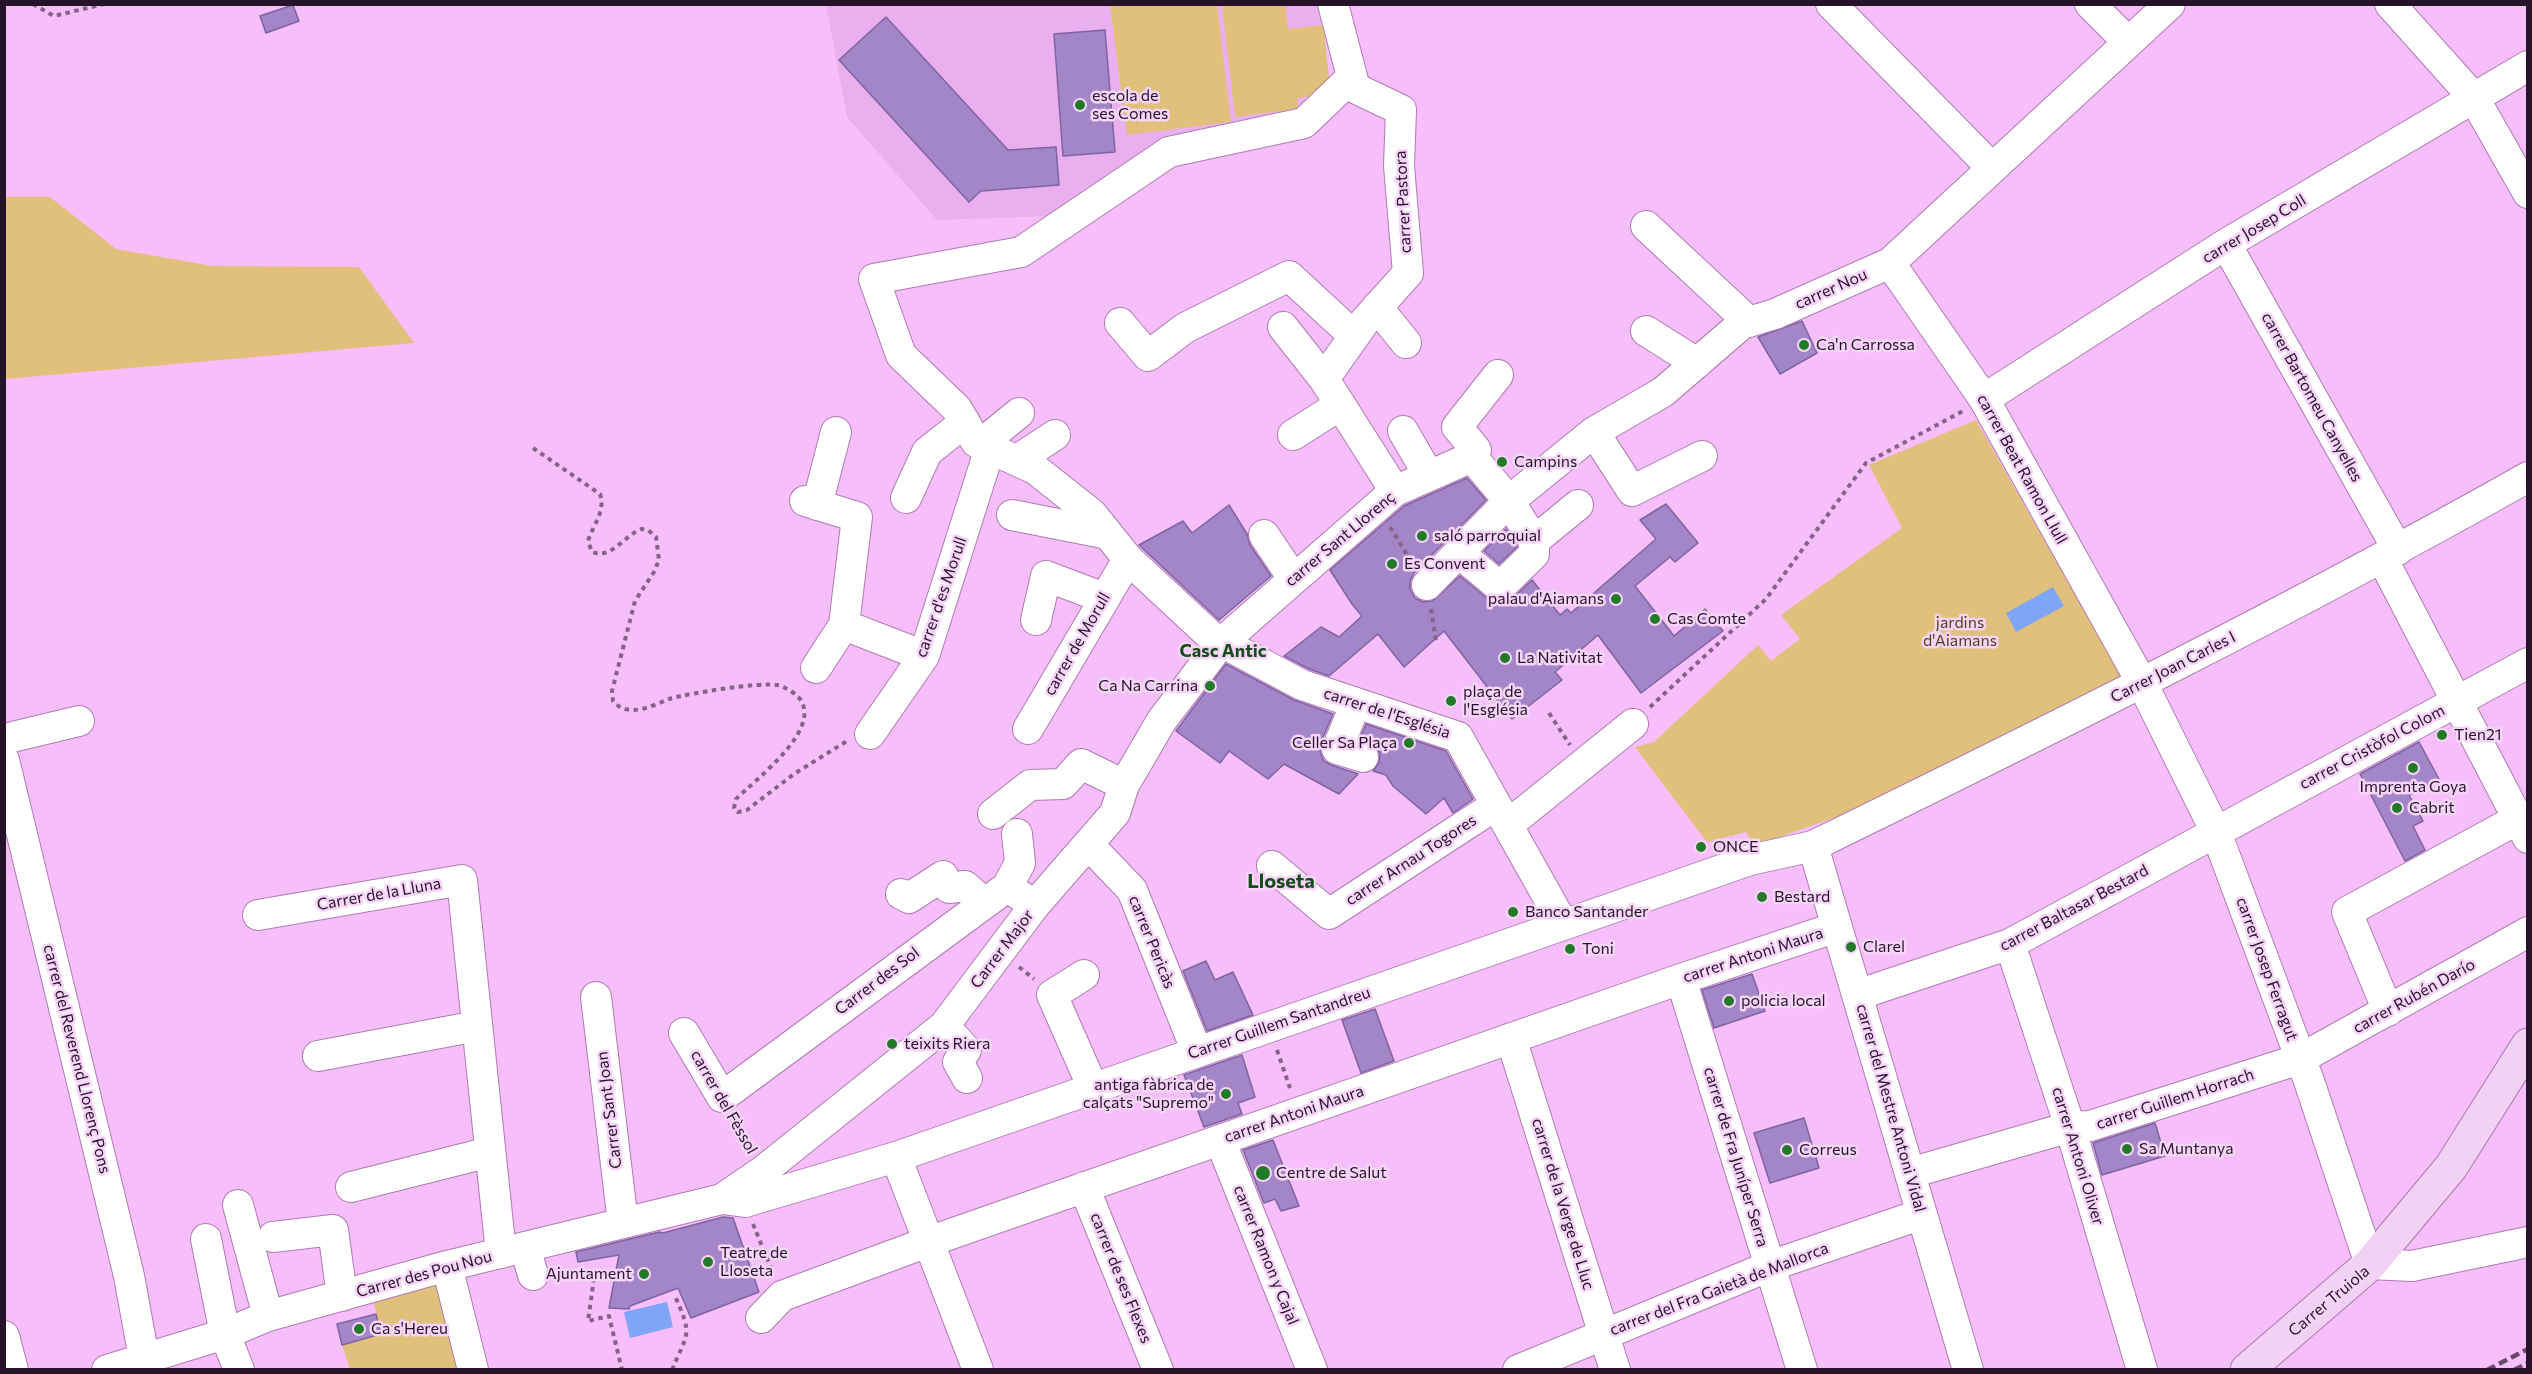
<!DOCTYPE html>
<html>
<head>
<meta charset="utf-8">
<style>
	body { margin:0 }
	#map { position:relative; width:2532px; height:1374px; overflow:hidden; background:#f6befa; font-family:Commissioner,sans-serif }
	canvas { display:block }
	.frame { position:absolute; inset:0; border:6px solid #271329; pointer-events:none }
</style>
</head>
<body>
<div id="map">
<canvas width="2532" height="1374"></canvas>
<div class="frame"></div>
</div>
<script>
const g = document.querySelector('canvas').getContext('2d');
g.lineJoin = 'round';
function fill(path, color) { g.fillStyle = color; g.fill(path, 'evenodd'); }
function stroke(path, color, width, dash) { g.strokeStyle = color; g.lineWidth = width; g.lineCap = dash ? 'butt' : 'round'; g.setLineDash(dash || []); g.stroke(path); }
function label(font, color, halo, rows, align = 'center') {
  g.font = font + ' Commissioner,sans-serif'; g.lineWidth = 5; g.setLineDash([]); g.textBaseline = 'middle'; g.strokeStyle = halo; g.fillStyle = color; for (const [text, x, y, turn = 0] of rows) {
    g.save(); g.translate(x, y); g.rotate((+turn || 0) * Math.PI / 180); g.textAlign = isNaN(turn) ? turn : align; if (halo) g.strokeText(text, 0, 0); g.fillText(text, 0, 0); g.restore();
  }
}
fill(new Path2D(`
	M826 5H1317L1323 25 1331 94 1299 115 1234 121 1232 131 1053 216 937 220 847 117Z`), '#eaafef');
fill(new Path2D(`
	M1110 5H1217L1231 122 1127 135Z
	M1222 5H1285L1288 29 1323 25 1331 94 1297 98 1298 109 1235 117Z
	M5 197H50L116 249 212 266 359 267 414 343 5 379Z
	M1976 420 2123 679 1910 791 1754 846 1746 832 1707 842 1635 747 1654 742 1758 645 1771 661 1800 639 1781 615 1902 528 1869 465Z
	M447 1266 463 1370 350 1369 342 1345 381 1334 371 1289Z`), '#e1c07c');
fill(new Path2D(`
	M2053 587 2064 606 2016 632 2006 613Z
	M667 1302 673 1327 630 1338 624 1312Z`), '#7fa5f6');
const building = new Path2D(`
	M293 5 299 21 266 33 260 16Z
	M886 17 1008 150 1056 147 1059 185 981 191 969 202 839 60Z
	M1105 30 1115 152 1063 156 1054 34Z
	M1802 321 1817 353 1780 374 1758 337Z
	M1467 478 1486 500 1414 573 1410 581V589L1415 598 1423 602 1432 601 1460 576 1489 600 1496 604H1504L1512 599 1532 580 1560 615 1567 609 1571 613 1656 539 1640 520 1666 504 1698 543 1675 562 1670 557 1635 586 1674 636 1705 609 1723 631 1641 693 1598 635 1555 672 1562 680 1512 719 1444 631 1404 667 1378 634 1329 676 1309 669 1284 656 1321 627 1339 637 1362 616 1352 604 1330 570 1404 506Z
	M1229 505 1247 534 1250 545 1271 576 1219 620 1139 545 1183 521 1192 533Z
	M1506 529 1517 547 1499 564 1484 551Z
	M1226 664 1294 700 1333 714 1321 742 1320 752 1324 761 1331 765 1358 774 1339 794 1284 764 1268 779 1229 751 1220 763 1176 731Z
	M1366 724 1446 751 1473 799 1453 813 1444 798 1426 814 1393 786 1386 775 1373 771 1379 763 1380 754 1375 745 1360 738Z
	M2419 742 2439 779 2409 795 2423 821 2413 826 2425 850 2405 861 2360 774Z
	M1206 961 1215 980 1233 972 1253 1015 1207 1031 1183 971Z
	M1752 974 1765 1011 1714 1028 1702 990Z
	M1375 1009 1394 1061 1361 1073 1342 1020Z
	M1242 1055 1255 1097 1238 1103 1242 1114 1204 1127 1184 1075Z
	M1804 1118 1819 1168 1770 1183 1754 1133Z
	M2155 1123 2165 1156 2102 1175 2093 1143Z
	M1273 1140 1299 1206 1281 1211 1275 1199 1264 1203 1243 1150Z
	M723 1217 733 1218 759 1292 691 1318 678 1288 630 1306 629 1309 609 1308 619 1255 578 1262 576 1252 659 1232 663 1233Z
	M376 1314 381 1334 342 1345 337 1324Z`);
fill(building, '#a386c8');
stroke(building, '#7e62a1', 1.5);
const minor = new Path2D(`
	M1333 4 1355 88 1401 110 1399 166 1408 273 1365 321 1324 379 1395 491
	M1831 4 1992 168
	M2090 4 2128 42
	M2390 4 2474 98 2528 193
	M1352 77 1304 123 1169 152 1021 252 874 279 901 355 957 409 976 442 1035 469 1092 514 1128 559 1212 637 1302 685 1458 737 1563 924
	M1646 226 1749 322
	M2226 244 2398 550
	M1890 263 1984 399 2142 683 2216 832 2309 1081 2370 1264 2412 1266 2528 1242
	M1377 307 1406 343
	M1120 323 1148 356 1185 328 1289 276 1354 336
	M1283 327 1324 379
	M1646 331 1697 363
	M1984 399 2226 244 2528 66
	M1403 431 1429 476
	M1594 432 1632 491 1702 456
	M1293 435 1340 405
	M981 444 1019 413
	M1472 457 1509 501 1594 432 1663 392 1742 324 1775 314 1890 263 2170 4
	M1472 457 1476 450 1457 427 1498 375
	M1017 460 1055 435
	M906 498 927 452 965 422
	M805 501 857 517 844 625 924 656
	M817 505 836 432
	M1012 515 1108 534
	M1264 535 1293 578
	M1534 541 1578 505
	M2382 558 2528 838
	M1427 585 1509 501 1534 541V554L1500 587 1459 553
	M1036 620 1046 576 1104 598
	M816 668 844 625
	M1356 703 1337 749 1363 757
	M1028 729 1128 559
	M870 734 924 656 990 448
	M4 739 79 721
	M4 760 129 1276 144 1358 149 1370
	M993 814 1030 785 1063 784 1081 764 1124 785
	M1509 824 1633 724
	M1088 844 1132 890 1197 1052
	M1813 846 1968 1370
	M1272 866 1329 914 1496 805
	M1007 887 1020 863 1017 834
	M901 894 909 898 943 876 949 888 965 886 984 903
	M258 915 462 880 501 1253
	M2010 944 2070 1127 2142 1370
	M1084 975 1052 995 1093 1088
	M1681 979 1802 1370
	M1857 995 2010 944 2528 663
	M596 997 623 1223
	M2388 1011 2347 912 2518 819
	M944 1026 966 1050 958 1062 967 1078
	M684 1033 722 1097 1007 887 1035 905
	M1511 1038 1615 1370
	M318 1056 477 1026
	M1220 1140 1312 1370
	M896 1157 978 1370
	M1910 1173 2070 1127 2090 1126 2300 1059 2528 932
	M351 1187 490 1152
	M1084 1187 1158 1370
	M722 1199 763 1171 944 1026 1035 905 1115 813 1124 785 1162 720 1221 643 1395 491 1472 457
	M238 1205 268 1316
	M273 1237 333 1230 342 1296
	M206 1239 225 1334 239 1370
	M525 1247 533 1275
	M447 1266 473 1370
	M761 1318 782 1296 928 1242 1681 979 1837 927
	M4 1336 13 1370
	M107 1370 225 1334 268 1316 447 1266 722 1199 745 1202 896 1157 1750 860 1813 846C2054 728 2294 609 2528 477
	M1518 1370 1770 1266 1922 1214`);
const major = new Path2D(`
	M2247 1370 2370 1264 2451 1167 2528 1045`);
stroke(minor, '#af7bb3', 32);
stroke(major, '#a67baa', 35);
stroke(new Path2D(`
	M33 4 54 16 104 4
	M533 448 600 494C606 511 593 525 588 541L592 552C612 560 625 534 642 529L648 530 656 537 659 560 654 572 635 601 612 691 613 701C618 707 624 710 633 710 646 710 660 702 672 698 692 693 758 682 777 685 785 687 794 692 800 699 822 730 756 779 736 799L734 808 738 812 747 810 794 774 847 741
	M1390 527 1413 564
	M1431 609 1436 641
	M1650 707 1766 599 1866 463 1963 411
	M1549 713 1570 745
	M1019 967 1034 979
	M1277 1050 1290 1088
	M734 1119 751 1149
	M753 1224 773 1273
	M594 1278 588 1321 609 1316 622 1370
	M672 1370C688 1331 693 1337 675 1296`), '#866289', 4, [4.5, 4.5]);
stroke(minor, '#fff', 30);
stroke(major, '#f3d1f5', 33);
stroke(new Path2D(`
	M2487 1370 2528 1349
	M2514 1370 2528 1363`), '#68496b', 4.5, [9, 4.5]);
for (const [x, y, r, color] of [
	[1080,105,6,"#227a29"],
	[1804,345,6,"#227a29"],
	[1502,462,6,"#227a29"],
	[1422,536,6,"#227a29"],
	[1392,564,6,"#227a29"],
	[1616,599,6,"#227a29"],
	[1655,619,6,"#227a29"],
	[1505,658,6,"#227a29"],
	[1210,686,6,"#227a29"],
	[1451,701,6,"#227a29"],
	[2442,735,6,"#227a29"],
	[1409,743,6,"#227a29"],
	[2413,768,6,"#227a29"],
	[2397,808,6,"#227a29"],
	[1701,847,6,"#227a29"],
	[1762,897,6,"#227a29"],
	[1513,912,6,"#227a29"],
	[1851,947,6,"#227a29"],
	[1570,949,6,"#227a29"],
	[1729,1001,6,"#227a29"],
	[892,1044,6,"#227a29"],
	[1226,1094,6,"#227a29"],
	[2127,1149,6,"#227a29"],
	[1787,1150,6,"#227a29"],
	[1263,1173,8,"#227a29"],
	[708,1262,6,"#227a29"],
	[644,1274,6,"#227a29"],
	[359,1329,6,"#227a29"]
]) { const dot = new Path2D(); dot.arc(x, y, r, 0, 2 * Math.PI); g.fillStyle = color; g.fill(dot); stroke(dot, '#f6d5f8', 2); }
label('16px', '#271329', '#f6d5f8', [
	["escola de",1092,96],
	["ses Comes",1092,114],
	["Ca'n Carrossa",1816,345],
	["Campins",1514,462],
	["saló parroquial",1434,536],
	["Es Convent",1404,564],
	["palau d'Aiamans",1604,599,"right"],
	["Cas Comte",1667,619],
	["La Nativitat",1517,658],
	["Ca Na Carrina",1198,686,"right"],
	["plaça de",1463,692],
	["l'Església",1463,710],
	["Tien21",2454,735],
	["Celler Sa Plaça",1397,743,"right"],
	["Imprenta Goya",2413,787,"center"],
	["Cabrit",2409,808],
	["ONCE",1713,847],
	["Bestard",1774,897],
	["Banco Santander",1525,912],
	["Clarel",1863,947],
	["Toni",1582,949],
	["policia local",1741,1001],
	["teixits Riera",904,1044],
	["antiga fàbrica de",1214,1085,"right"],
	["calçats \"Supremo\"",1214,1103,"right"],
	["Sa Muntanya",2139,1149],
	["Correus",1799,1150],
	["Centre de Salut",1276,1173],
	["Teatre de",720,1253],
	["Lloseta",720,1271],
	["Ajuntament",632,1274,"right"],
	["Ca s'Hereu",371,1329]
], 'left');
label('16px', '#271329', '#f6d5f8', [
	["carrer Pastora",1403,202,-93],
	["carrer Josep Coll",2254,229,-31],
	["carrer Nou",1831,289,-24],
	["carrer Bartomeu Canyelles",2312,397,61],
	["carrer Beat Ramon Llull",2022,469,61],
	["carrer Sant Llorenç",1340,539,-40],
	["carrer d'es Morull",941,597,-71],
	["carrer de Morull",1077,644,-60],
	["Carrer Joan Carles I",2173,667,-27],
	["carrer de l'Església",1387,713,18],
	["carrer Cristòfol Colom",2372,747,-28],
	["carrer Arnau Togores",1411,860,-33],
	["Carrer de la Lluna",379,894,-10],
	["carrer Baltasar Bestard",2074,908,-28],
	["carrer Pericàs",1152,942,68],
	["Carrer Major",1002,949,-53],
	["carrer Antoni Maura",1753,955,-18],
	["carrer Josep Ferragut",2267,969,70],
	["Carrer des Sol",877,981,-37],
	["carrer Rubén Darío",2414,996,-29],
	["Carrer Guillem Santandreu",1279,1023,-19],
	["carrer del Reverend Llorenç Pons",77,1059,76],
	["carrer Guillem Horrach",2175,1099,-18],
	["carrer del Fèssol",724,1102,60],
	["carrer del Mestre Antoni Vidal",1891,1108,74],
	["Carrer Sant Joan",609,1110,-97],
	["carrer Antoni Maura",1294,1114,-19],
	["carrer Antoni Oliver",2078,1156,73],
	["carrer de Fra Juníper Serra",1736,1157,73],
	["carrer de la Verge de Lluc",1563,1204,73],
	["carrer Ramon y Cajal",1266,1255,68],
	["Carrer des Pou Nou",424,1274,-15],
	["carrer de ses Flexes",1121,1278,68],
	["carrer del Fra Gaietà de Mallorca",1719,1289,-21],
	["Carrer Truiola",2329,1301,-40]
]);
label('16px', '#56431b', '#f6d5f8', [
	["jardins",1960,623],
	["d'Aiamans",1960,641]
]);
label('bold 18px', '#154c19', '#f6d5f8', [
	["Casc Antic",1223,651]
]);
label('bold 20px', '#154c19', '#f6d5f8', [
	["Lloseta",1281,881]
]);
</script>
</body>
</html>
